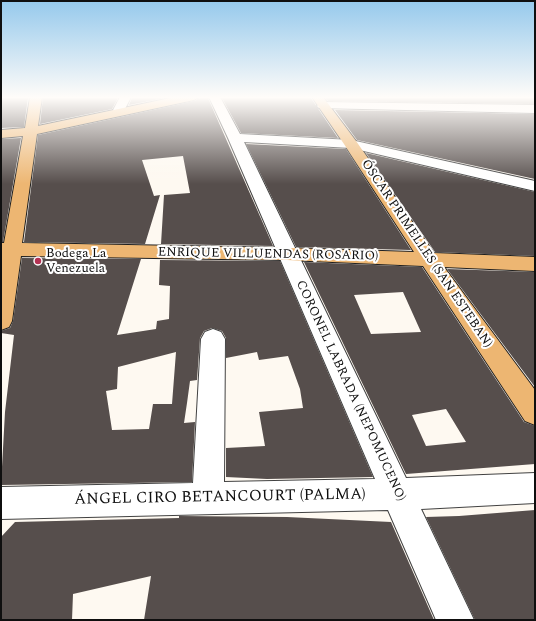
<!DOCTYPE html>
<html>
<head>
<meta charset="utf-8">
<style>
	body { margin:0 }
	#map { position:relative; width:536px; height:621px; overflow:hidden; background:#fef9f1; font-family:Spectral,serif }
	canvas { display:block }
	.frame { position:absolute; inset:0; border:2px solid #0f0f0f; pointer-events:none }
</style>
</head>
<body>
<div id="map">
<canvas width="536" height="621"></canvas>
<div class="frame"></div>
</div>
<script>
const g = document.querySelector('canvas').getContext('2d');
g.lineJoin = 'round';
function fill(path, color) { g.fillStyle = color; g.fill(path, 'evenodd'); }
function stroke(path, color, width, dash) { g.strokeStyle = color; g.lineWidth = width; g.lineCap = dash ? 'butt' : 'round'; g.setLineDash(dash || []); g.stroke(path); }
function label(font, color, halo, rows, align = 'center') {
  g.font = font + ' Spectral,serif'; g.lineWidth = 4; g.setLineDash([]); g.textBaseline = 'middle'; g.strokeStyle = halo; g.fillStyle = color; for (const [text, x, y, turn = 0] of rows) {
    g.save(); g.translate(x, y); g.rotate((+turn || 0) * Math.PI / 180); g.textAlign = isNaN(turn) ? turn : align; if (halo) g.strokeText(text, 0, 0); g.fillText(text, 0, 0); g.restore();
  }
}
fill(new Path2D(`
	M1 98H28L24 127 1 128Z
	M43 98H118L112 109 40 124Z
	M132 98H165L129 105Z
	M200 98H208L273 246 161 244 164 195 190 193 183 156 142 160 154 196 160 195 145 244 24 242 38 135 194 101Z
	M222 98H311L338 138 241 133Z
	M325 98H535V104L328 101Z
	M335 110 535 114V179L357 140Z
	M21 138 3 242H1V139Z
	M246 144 346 149 411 250 296 247Z
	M366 153 535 192V256L435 252Z
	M22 258 141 259 117 335 156 329 157 321 169 319 170 286 159 285 160 260 280 261 373 477 267 479 226 477V448L265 446 259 412 303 408 300 389 288 356 259 360 257 352 226 358V338L222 331 212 328 204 331 200 338 197 380 190 381 187 403 184 423 195 422 192 482 1 485 5 412 14 335 1 333V331L10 328 13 321ZM176 352 172 404H153L149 429 112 430 106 391 117 389 118 367Z
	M304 262 422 267 524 422 535 426V464L406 474ZM403 292 421 332 371 334 354 295ZM446 409 466 442 426 446 412 415Z
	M447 269 535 272V387Z
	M535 510V620H475L426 517 459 516Z
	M179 516 287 517 391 522 434 620H144L151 576 73 594 72 620H1V537L15 522 179 518Z`), '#564e4c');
const minor = new Path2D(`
	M120 97H131L122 115H114L112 112Z
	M209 97H220L240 134 351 140 535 181V191L351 148 244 142 406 478 535 473V503L421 509 474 620H436L388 510 1 519V487L193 483 201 339 205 332 213 329 221 332 225 339 224 482 375 479 228 138Z
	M323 102 535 105V113L319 108 317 106 319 104Z`);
const major = new Path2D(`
	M30 97H42L38 126 175 97H199L194 100 37 134 22 243 287 248 414 252 344 144 312 97H323L356 141 434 253 535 257V271L444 267 535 390V425L525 421 423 266 287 260 21 256 12 321 9 327 1 330V243H4L23 136 1 138V130L25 128Z`);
stroke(minor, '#424242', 2);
stroke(major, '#202020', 2);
fill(minor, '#fff');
fill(major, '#edb672');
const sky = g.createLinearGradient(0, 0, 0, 184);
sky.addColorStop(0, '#95c9ec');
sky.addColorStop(0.53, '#fffcf9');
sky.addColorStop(1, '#fffcf900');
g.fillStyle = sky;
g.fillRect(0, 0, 536, 184);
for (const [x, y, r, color] of [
	[38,261,4,"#b43253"]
]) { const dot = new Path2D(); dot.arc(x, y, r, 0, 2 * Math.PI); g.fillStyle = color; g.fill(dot); stroke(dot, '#fff', 1.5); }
label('13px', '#0f0f0f', '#fff', [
	["Bodega La",46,254],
	["Venezuela",46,269]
], 'left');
label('13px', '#0f0f0f', '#fff', [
	["ÓSCAR PRIMELLES (SAN ESTEBAN)",426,254,56],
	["ENRIQUE VILLUENDAS (ROSARIO)",268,255,1],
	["CORONEL LABRADA (NEPOMUCENO)",350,391,65]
]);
label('16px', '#0f0f0f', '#fff', [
	["ÁNGEL CIRO BETANCOURT (PALMA)",220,498,-1]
]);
</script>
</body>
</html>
